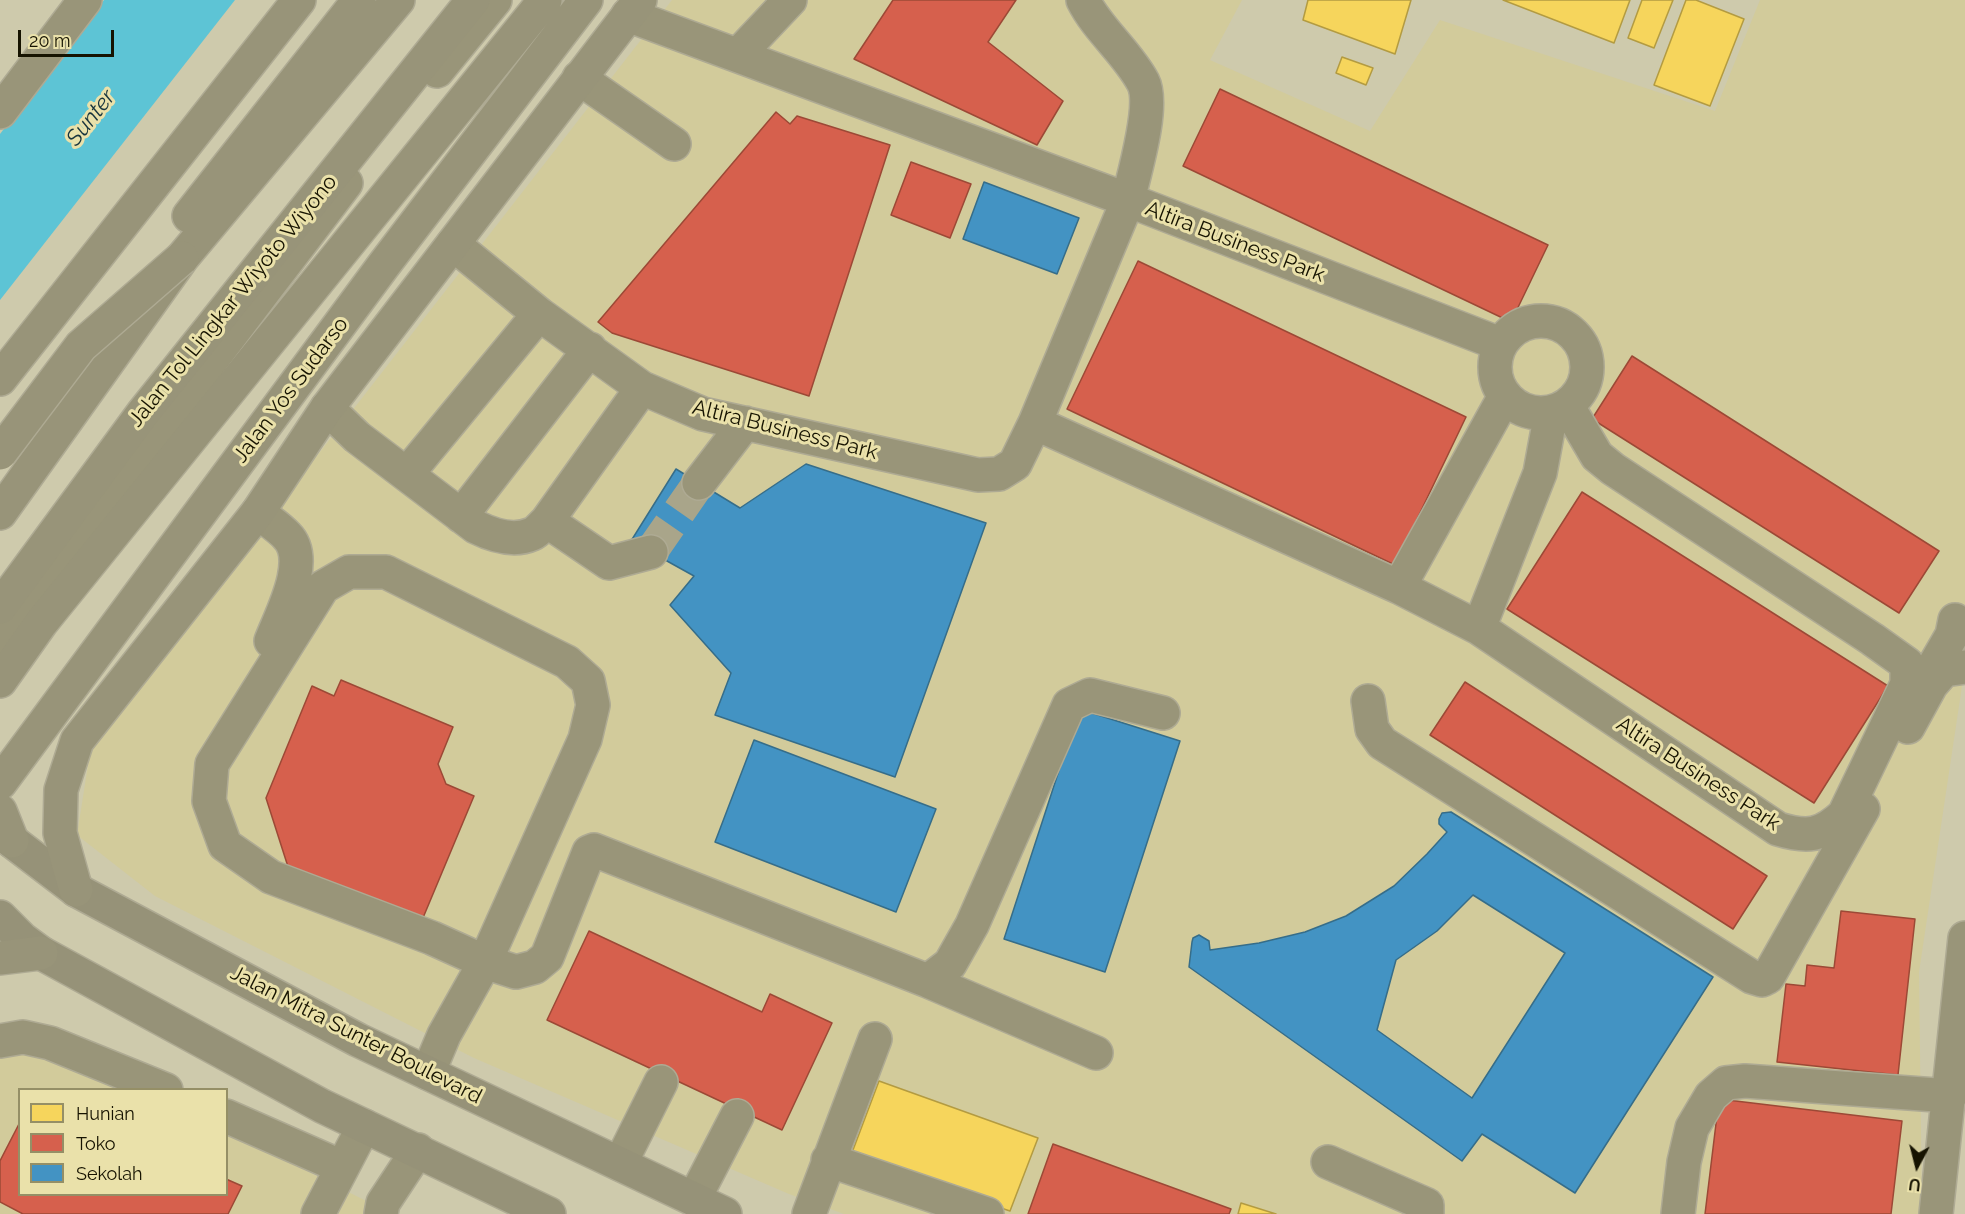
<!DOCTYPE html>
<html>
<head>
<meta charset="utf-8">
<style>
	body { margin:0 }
	#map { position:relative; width:1965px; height:1214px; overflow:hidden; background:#cecaac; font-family:Raleway,sans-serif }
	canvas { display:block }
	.legend { position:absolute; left:18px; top:1088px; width:210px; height:108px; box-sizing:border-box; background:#eae1aa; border:2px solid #958f66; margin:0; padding:8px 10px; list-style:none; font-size:18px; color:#161301 }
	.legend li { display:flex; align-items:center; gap:12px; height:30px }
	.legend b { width:30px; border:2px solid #958f66 }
	.north { position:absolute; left:1887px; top:1136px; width:60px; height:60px; -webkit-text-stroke:4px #eae1aa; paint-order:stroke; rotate:187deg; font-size:16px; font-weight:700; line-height:24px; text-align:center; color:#161301 }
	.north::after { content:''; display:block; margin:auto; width:21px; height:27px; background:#161301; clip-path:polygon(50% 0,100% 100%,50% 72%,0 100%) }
	.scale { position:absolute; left:18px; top:30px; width:96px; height:27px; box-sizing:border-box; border:3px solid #161301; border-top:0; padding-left:8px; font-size:18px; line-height:21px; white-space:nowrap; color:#161301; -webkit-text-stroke:4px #eae1aa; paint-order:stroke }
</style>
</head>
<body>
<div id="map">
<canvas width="1965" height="1214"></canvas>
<ul class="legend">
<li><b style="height:16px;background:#f6d55c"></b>Hunian</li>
<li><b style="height:16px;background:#d6604d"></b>Toko</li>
<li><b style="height:16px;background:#4393c3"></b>Sekolah</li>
</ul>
<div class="north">U</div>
<div class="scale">20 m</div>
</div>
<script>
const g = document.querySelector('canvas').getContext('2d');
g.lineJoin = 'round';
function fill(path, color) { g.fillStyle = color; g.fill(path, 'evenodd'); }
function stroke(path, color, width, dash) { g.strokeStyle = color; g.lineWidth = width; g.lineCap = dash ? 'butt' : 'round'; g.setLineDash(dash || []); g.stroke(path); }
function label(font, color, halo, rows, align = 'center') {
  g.font = font + ' Raleway,sans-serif'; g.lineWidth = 6; g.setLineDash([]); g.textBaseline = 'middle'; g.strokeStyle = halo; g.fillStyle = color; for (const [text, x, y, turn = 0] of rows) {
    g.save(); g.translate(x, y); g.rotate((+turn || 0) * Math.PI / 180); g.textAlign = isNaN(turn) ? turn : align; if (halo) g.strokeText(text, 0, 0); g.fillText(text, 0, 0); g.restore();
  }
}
fill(new Path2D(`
	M672 0H1242L1210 60 1370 131 1440 20 1715 111 1760 0H1965V666L1919 972 1922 1214H844L789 1194 474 1058 155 896 77 835 91 746Z
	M0 1026 144 1089 20 1090V1194H226L227 1131 392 1214H0Z`), '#d2cb9b');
fill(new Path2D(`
	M104 0H235L0 300V134Z`), '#5dc4d5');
const homes = new Path2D(`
	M1308 0H1411L1395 54 1303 20Z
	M1503 0H1630L1614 43Z
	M1642 0H1673L1654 48 1628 38Z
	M1686 0H1696L1744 19 1710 106 1654 85Z
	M1342 57 1373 68 1366 85 1336 73Z
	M879 1081 1038 1138 1010 1211 850 1158Z
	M1241 1203 1276 1214H1238Z`);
fill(homes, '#f6d55c');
stroke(homes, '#b39b41', 1.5);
const shops = new Path2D(`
	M893 0H1016L988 42 1063 101 1037 145 854 59Z
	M1220 89 1548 245 1511 322 1183 166Z
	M776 112 790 124 797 116 890 145 809 396 612 333 598 322Z
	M911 162 971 184 950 238 891 215Z
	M1138 261 1466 417 1395 565 1067 409Z
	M1632 356 1939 551 1899 613 1592 419Z
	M1582 492 1888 686 1814 803 1507 609Z
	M341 680 453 727 438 764 446 784 474 796 420 925 290 873 266 798 312 686 334 696Z
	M1465 682 1767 876 1733 929 1430 735Z
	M1841 911 1915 919 1898 1075 1777 1062 1786 984 1805 986 1807 965 1834 968Z
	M589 931 762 1012 770 994 832 1023 782 1130 547 1020Z
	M1719 1099 1902 1121 1891 1214H1705Z
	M20 1122V1194H226V1179L242 1186 228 1214H23L0 1202V1161Z
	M1053 1144 1231 1209 1229 1214H1028Z`);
fill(shops, '#d6604d');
stroke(shops, '#9c4936', 1.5);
const schools = new Path2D(`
	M984 182 1079 218 1057 274 963 239Z
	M806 464 986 523 895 777 715 715 731 673 670 605 694 576 631 541 676 469 740 508Z
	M1079 709 1180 741 1105 972 1004 939Z
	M754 740 936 809 896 912 715 842Z
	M1451 812 1713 977 1575 1193 1482 1134 1462 1161 1189 967 1192 942 1193 938 1199 935 1209 941 1210 950 1259 943 1305 932 1346 916 1394 886 1427 854 1447 832 1439 824V819L1442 813ZM1473 895 1565 953 1472 1098 1377 1030 1396 960 1437 931Z`);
fill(schools, '#4393c3');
stroke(schools, '#366d89', 1.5);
stroke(new Path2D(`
	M651 552 699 483`), '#a9a58a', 33, [33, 16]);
const minor = new Path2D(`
	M628 15 1128 200C1134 174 1155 105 1143 82 1127 52 1098 30 1083 0
	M738 55 790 0
	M437 71 495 0
	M579 78 674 144
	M0 112 85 0
	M453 244 539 314 642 388 703 414 978 475 999 474 1015 464 1035 423 1128 200 1500 344
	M1495 367a46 46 0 1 1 92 0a46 46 0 1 1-92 0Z
	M1505 396 1399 587 1479 628 1540 473 1551 413
	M327 408 357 437 476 527C492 535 514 542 532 534 537 532 543 525 547 521L642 388
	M1035 423 1399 587
	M407 474 539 314
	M699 483 745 423
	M258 512C267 520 279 527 287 536 311 560 281 615 271 641
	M461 516 590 349
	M547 521 609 563 651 552
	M1479 628 1778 829C1808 838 1821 836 1844 815L1907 684V664L1872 639 1613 469 1597 456 1567 405
	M0 639 346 183
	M1920 680 1927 678 1952 635 1955 620
	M1368 701 1372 729 1382 743 1752 977 1762 980 1768 977 1863 809
	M1908 727 1931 685 1944 670 1965 667
	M928 981 950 964 972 925 1069 705 1090 695 1163 713
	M0 1041 23 1037 50 1043 166 1090
	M428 1073 444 1035 485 962 585 739 593 705 588 681 567 662 386 572H349L323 587 212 764 209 801 225 845 271 877 432 938 485 962 516 972 535 967 547 957 589 852 594 850 928 981 1096 1053
	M226 1116 342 1167
	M828 1160 987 1214
	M1328 1162 1427 1205V1214
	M620 1164 661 1082
	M694 1199 737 1116
	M318 1214 364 1126
	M381 1214 383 1203 418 1150
	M809 1214 875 1039
	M1678 1214 1684 1162 1692 1128 1711 1096 1726 1083 1745 1081 1950 1096
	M1936 1214 1965 938`);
const major = new Path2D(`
	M0 832 76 890 358 1040 725 1214
	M0 917 22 939 41 953 322 1106 549 1214`);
const highway = new Path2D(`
	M189 216 359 0
	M0 379 299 0
	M0 513 182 258 398 0
	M0 607 143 413 473 0
	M0 681 41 623 545 0
	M0 783 383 266 586 0
	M0 811 12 841
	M76 890 60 833 61 790 77 741 258 512 327 408 640 0
	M0 958 41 953`);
stroke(minor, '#aeaa93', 36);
stroke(major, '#aeaa93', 36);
stroke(highway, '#aeaa93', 36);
stroke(minor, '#999579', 33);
stroke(major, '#969278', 33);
stroke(highway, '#989479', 33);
const highwayBridge = new Path2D(`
	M0 453 81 346 182 258`);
stroke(highwayBridge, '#aeaa93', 36, []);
stroke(highwayBridge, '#989479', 33);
label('21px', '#161301', '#eae1aa', [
	["Altira Business Park",1235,242,21],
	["Jalan Tol Lingkar Wiyoto Wiyono",233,301,-51],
	["Jalan Yos Sudarso",291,390,-53],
	["Altira Business Park",785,430,14],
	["Altira Business Park",1698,774,33],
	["Jalan Mitra Sunter Boulevard",356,1035,27]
]);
label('italic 22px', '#18353e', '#eae1aa', [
	["Sunter",91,118,-52]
]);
</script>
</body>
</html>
